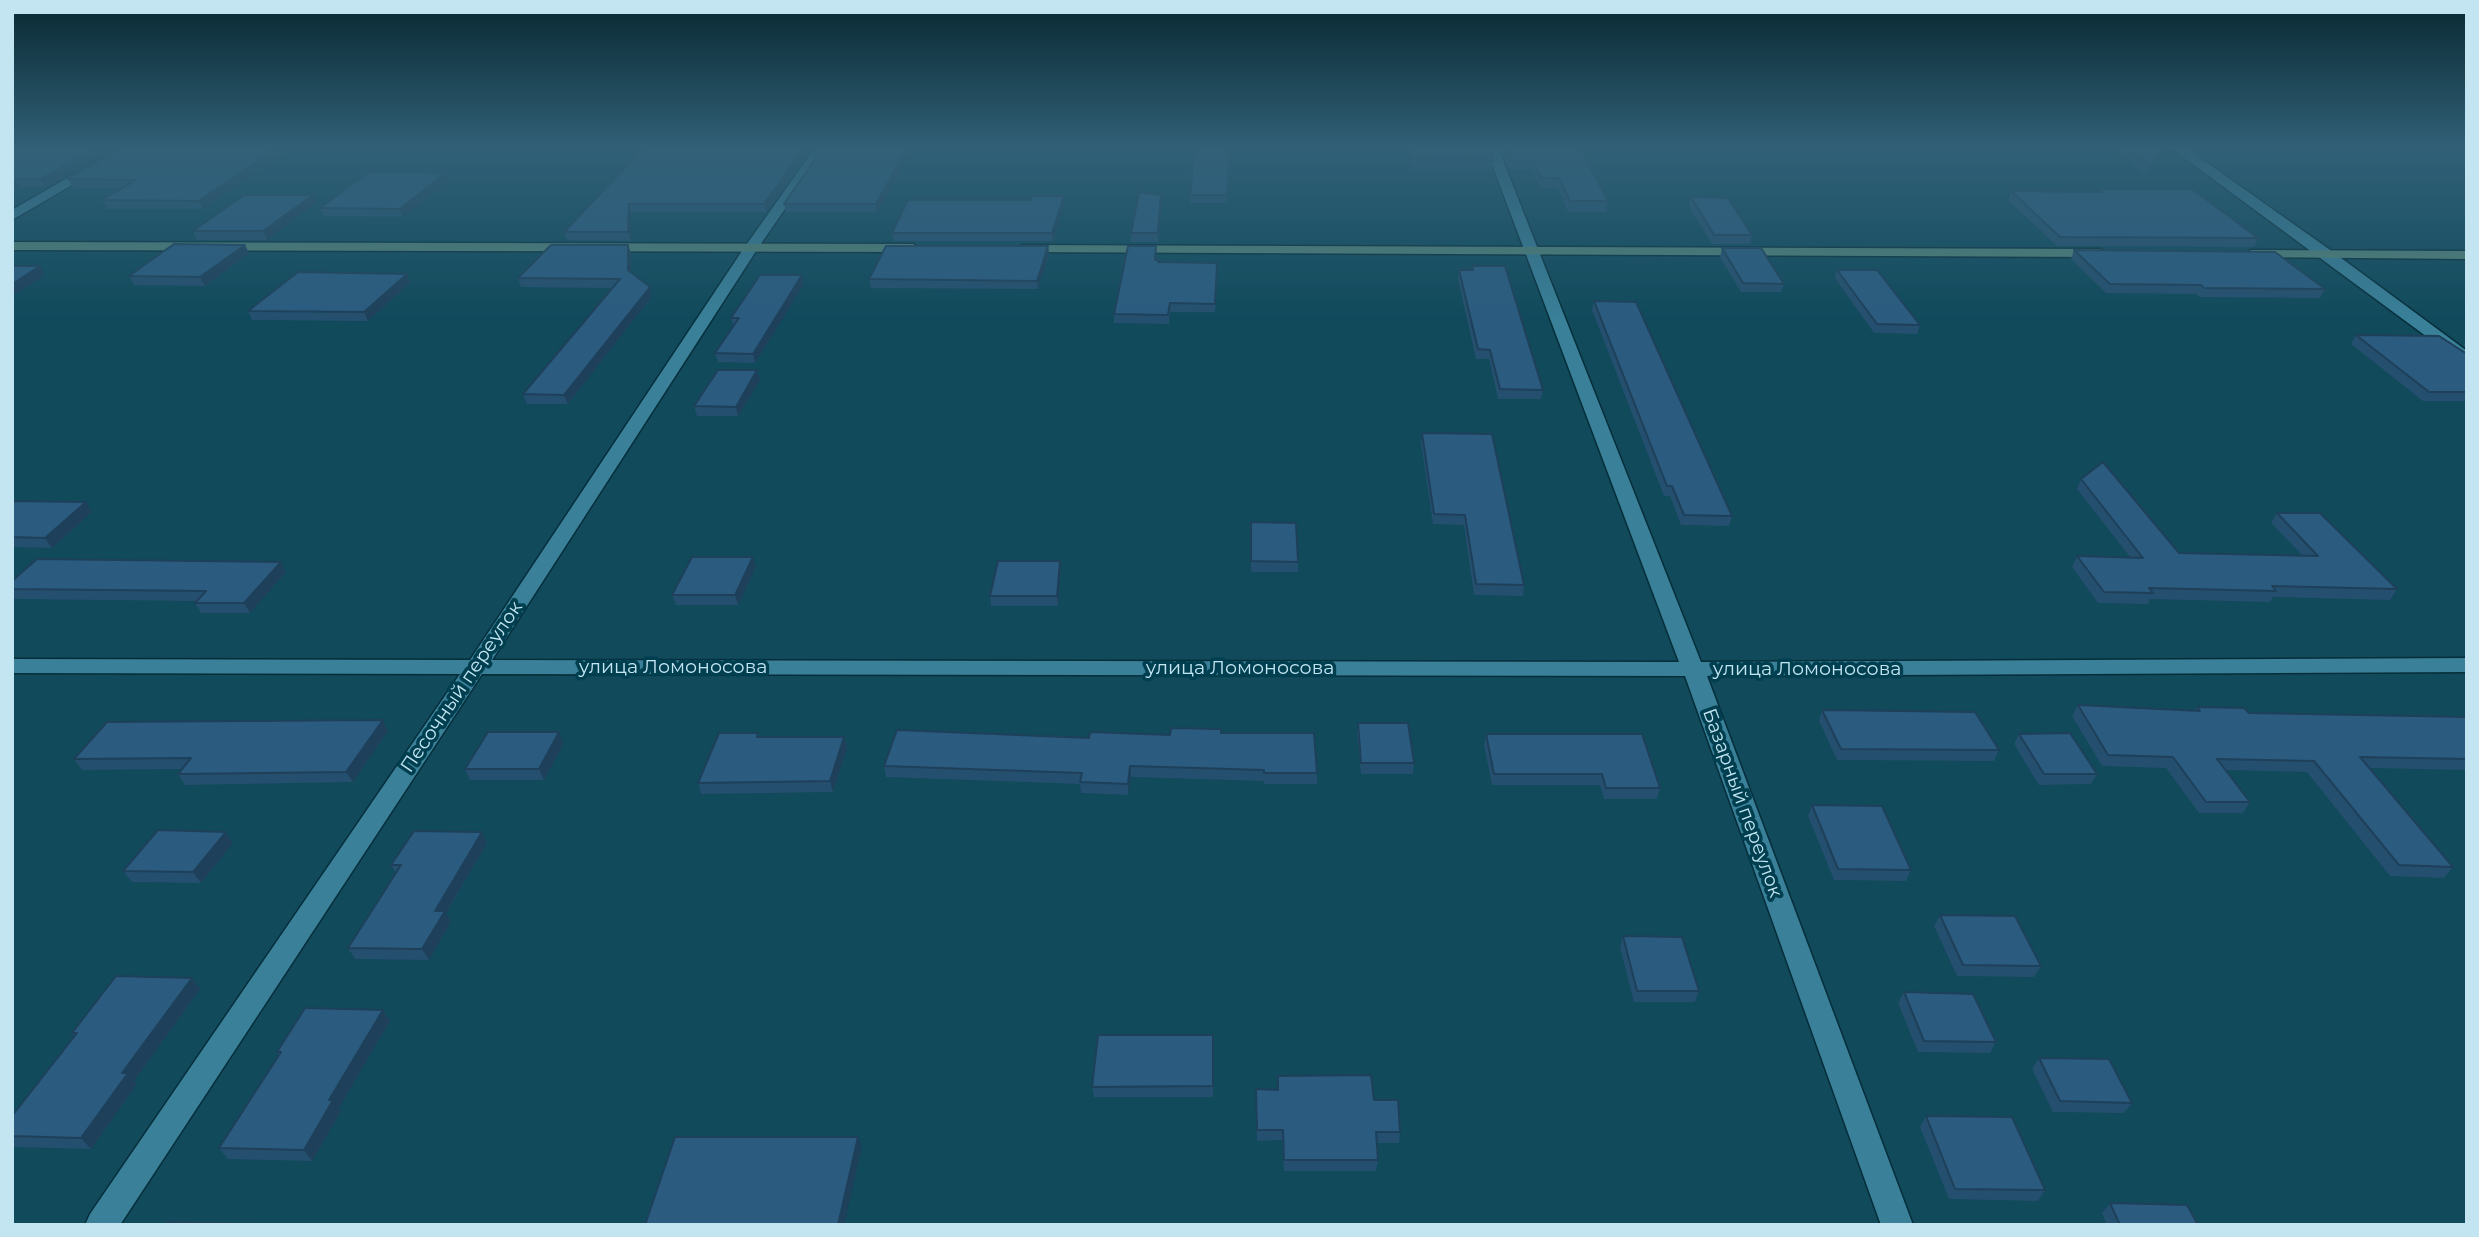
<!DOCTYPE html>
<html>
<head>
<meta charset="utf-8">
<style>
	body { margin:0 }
	#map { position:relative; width:2479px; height:1237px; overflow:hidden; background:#104a5b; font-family:Montserrat,sans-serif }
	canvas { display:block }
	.frame { position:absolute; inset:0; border:14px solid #c3e5f2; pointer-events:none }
</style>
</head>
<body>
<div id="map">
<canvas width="2479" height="1237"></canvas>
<div class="frame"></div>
</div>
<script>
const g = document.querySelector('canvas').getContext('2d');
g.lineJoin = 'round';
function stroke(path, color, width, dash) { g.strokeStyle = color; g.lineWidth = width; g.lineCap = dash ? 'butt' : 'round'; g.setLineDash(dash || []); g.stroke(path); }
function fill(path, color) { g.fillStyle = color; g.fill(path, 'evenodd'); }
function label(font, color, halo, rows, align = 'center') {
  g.font = font + ' Montserrat,sans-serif'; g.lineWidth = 7; g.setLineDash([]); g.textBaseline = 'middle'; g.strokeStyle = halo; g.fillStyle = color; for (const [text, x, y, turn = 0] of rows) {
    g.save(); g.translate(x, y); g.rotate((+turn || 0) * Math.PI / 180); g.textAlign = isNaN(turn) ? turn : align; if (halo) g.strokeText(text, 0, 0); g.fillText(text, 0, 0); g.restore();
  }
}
const minor = new Path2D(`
	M119 148H135L12 220V210Z
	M815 148H827L758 248 492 660 1679 662 1486 148H1498L1701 662 2467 658V672L1707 676 1913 1225H1881L1685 676 482 674 120 1225H85L90 1214 460 674 12 673V659L470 660 744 248Z
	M2171 148H2186L2333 252 2467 351V364L2461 362Z`);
const secondary = new Path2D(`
	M12 242 913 244 920 248 913 252 12 250Z
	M1022 245 2100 249 2107 253 2100 257 1017 252 1015 249Z
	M2251 250 2467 251V259L2246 257 2244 254Z`);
stroke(minor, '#062e3a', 3);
stroke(secondary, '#062e3a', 3);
fill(minor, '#398098');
fill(secondary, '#568579');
fill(new Path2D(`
	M12 148H113L46 187H19L12 191Z
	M291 148 203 209H107L102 200 123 188H73L68 179Z
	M644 148H811L766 212H631V241L567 240 564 232Z
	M913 148 877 212H786L784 204Z
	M1230 148 1227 203H1190V195Z
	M1408 148H1489L1493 160 1491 170 1412 169Z
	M1499 148H1580L1608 201 1606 212H1568L1558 188H1540L1533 170H1510Z
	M2113 148H2165L2147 174Z
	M448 181 403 217 324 216 320 208Z
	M2099 189 2258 238 2254 247 2057 246 2008 200 2011 191 2098 192Z
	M1161 195 1162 204 1158 242H1131V233Z
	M1691 197 1752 235 1750 244H1712L1689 206Z
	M316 203 267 240H197L193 231Z
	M1064 205 1053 241H894L892 233Z
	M628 245 631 254V272L652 296 568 404H527L523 394 613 288 521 287 518 278Z
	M1048 246 1049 255 1038 289 871 288 869 279Z
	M1156 246V260L1159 262 1217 272 1215 312H1170L1169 324 1114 323V314Z
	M1722 248 1784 284 1781 292H1741L1720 257Z
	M2074 250 2325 289 2320 298 2200 297 2196 294 2106 293 2071 259Z
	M249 253 205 286 134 285 129 276Z
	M1472 266 1543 390 1541 399H1498L1489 359H1476L1458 279 1459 270H1471Z
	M1837 270 1920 325 1917 334 1874 333 1835 278Z
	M410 283 368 321 252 320 248 311Z
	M804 284 755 363 718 362 715 353 733 326 731 318Z
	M1594 301 1732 516 1729 526 1681 525 1670 496H1664L1592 310Z
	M2356 335 2467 354V401H2423L2351 344Z
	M2467 339V348L2463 345Z
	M757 370 760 380 738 416H697L694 406Z
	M1422 433 1524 585 1523 596 1474 595 1464 525 1433 524 1421 443Z
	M2081 479 2179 553 2302 555 2271 523 2277 513 2397 589 2390 600 2273 597 2270 602 2150 599 2148 604 2098 603 2072 567 2077 556 2130 557 2077 489Z
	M12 497 18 501 86 502 92 512 52 548 12 547Z
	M1251 522 1298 562V572H1251Z
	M1060 561 1061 571 1058 606H991L990 596Z
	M756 567 738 605H676L672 595Z
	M286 572 250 613H201L195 603 196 601 12 599V581Z
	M2078 705 2195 710 2197 707 2249 713 2467 717V770L2370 768 2453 867 2444 878 2390 876 2307 772 2226 770 2250 802 2243 813H2199L2166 768 2102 766 2072 716Z
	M1822 710 1999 750 1994 761 1837 760 1819 721Z
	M1358 723 1414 763 1413 774H1361L1357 734Z
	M388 731 353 782 185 785 178 774 182 769 82 770 74 759Z
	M758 733 759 737H844L847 748 833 792 701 794 698 783Z
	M1221 733 1317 773V784H1264V781L1131 777 1128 795 1081 793 1080 784 886 777 884 766 1089 738Z
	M1486 734 1660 788 1657 799H1604L1600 785H1492L1484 745Z
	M2019 734 2097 774 2091 784 2039 785 2014 744Z
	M564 743 544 780H470L465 769Z
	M1812 805 1911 870 1906 881 1834 880 1808 816Z
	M233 843 201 883 132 882 123 871Z
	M487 843 446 914 451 922 429 960 355 959 348 948 396 873 391 865Z
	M1940 915 2041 966 2034 977 1957 976 1934 926Z
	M1623 936 1699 991 1695 1002H1634L1620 947Z
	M192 978 200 989 134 1081 137 1084 91 1149 12 1147V1116L75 1036 72 1033Z
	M1904 992 1996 1042 1990 1053 1918 1052 1898 1003Z
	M383 1010 390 1021 339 1108 341 1111 312 1161 228 1159 219 1148 279 1055 277 1052Z
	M1213 1035V1097H1094L1092 1087Z
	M2039 1058 2132 1103 2124 1113 2053 1112 2032 1069Z
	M1278 1076 1374 1100 1400 1132 1399 1143H1377L1378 1160 1376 1171H1284L1282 1140 1257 1141 1256 1089 1278 1090Z
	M1926 1116 2045 1190 2038 1201 1949 1199 1920 1127Z
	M2110 1203 2198 1225H2107L2102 1213Z`), '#254f6e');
fill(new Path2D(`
	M95 148H113L46 187 41 179Z
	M276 148H291L203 209 199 201Z
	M804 148H811L766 212 764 204Z
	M907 148H913L877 212 876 204Z
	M2163 148H2165L2147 174 2150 166Z
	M445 173 448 181 403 217 400 209Z
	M15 179 19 187 12 191V181Z
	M313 195 316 203 267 240 263 231Z
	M1161 195 1162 204 1158 242V233Z
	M1064 196V205L1053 241 1052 233Z
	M629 204 631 212V241L628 232Z
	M245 245 249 253 205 286 200 277Z
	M628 245 631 254V279L628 270Z
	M1048 246 1049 255 1038 289 1037 281Z
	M40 266 45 275 12 296V284Z
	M407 274 410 283 368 321 364 312Z
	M802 275 804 284 755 363 753 354Z
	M650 287 652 296 568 404 564 395Z
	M757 370 760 380 738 416 736 407Z
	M86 502 92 512 52 548 45 538Z
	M753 557 756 567 738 605 735 595Z
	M1060 561 1061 571 1058 606 1057 596Z
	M281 562 286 572 250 613 244 603Z
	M383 720 388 731 353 782 346 772Z
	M559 732 564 743 544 780 539 769Z
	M844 737 847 748 833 792 830 781Z
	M1130 766 1131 777 1128 795V784Z
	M226 832 233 843 201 883 193 872Z
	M482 832 487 843 446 913 451 922 429 960 422 949 435 911Z
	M192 978 200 989 134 1081 137 1084 91 1149 81 1138 122 1073Z
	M383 1010 390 1021 339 1108 341 1111 312 1161 304 1150 329 1100Z
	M858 1137 862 1147 844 1225H838Z`), '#1e405a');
const building = new Path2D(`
	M12 148H95L41 179H15L12 181Z
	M122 148H276L199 201 102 200 136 180 68 179Z
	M644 148H804L764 204H629L628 232H564Z
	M823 148H907L876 204H784Z
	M1195 148H1229L1227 195H1190Z
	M1411 148H1489L1493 160 1413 159Z
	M1505 148H1580L1608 201H1570L1559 178H1541L1534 161 1511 160Z
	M2127 148H2163L2150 166Z
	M369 172 445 173 400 209 320 208Z
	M2099 189H2192L2258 238 2060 237 2011 191 2102 192Z
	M1139 192 1161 195 1158 233H1131Z
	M244 195H313L263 231H193Z
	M1032 196H1064L1052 233H892L908 200H1031Z
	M1691 197 1728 198 1752 235H1714Z
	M174 244 245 245 200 277 129 276Z
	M551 245H628V270L650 287 564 395 523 394 620 279 518 278Z
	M886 246H1048L1037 281 869 279Z
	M1128 246H1156L1155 260H1159L1158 262 1217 263 1215 304 1170 303 1168 315 1114 314Z
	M1722 248H1761L1784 284 1743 283Z
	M2074 250 2275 252 2325 289 2204 288 2201 285 2110 284Z
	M12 266H40L12 284Z
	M1472 266H1505L1543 390 1500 389 1490 350 1478 349 1459 270H1473Z
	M1837 270H1877L1920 325 1877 324Z
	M298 272 407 274 364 312 248 311Z
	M760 275H802L753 354 715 353 739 318H731Z
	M1594 301 1636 302 1732 516 1684 515 1672 486H1667Z
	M2356 335 2439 336 2467 354V392H2429Z
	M718 370H757L736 407 694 406Z
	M1422 433 1492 434 1524 585 1476 584 1465 515 1434 514Z
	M2103 462 2179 553 2318 556 2277 513H2320L2397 589 2272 586 2276 591 2149 588 2153 593 2104 592 2077 556 2143 558 2081 479Z
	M12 501 86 502 45 538 12 537Z
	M1251 522 1296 523 1298 562 1251 561Z
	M692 557H753L735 595H672Z
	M37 559 281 562 244 603H195L206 591 12 589V581Z
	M998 561H1060L1057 596H990Z
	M2078 705 2200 711 2197 707 2244 708 2249 713 2467 717V759L2360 757 2453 867 2399 865 2314 761 2217 759 2250 802H2206L2173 757 2108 755Z
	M1822 710 1975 712 1999 750 1841 749Z
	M383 720 346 772 178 774 191 758 74 759 107 722Z
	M1358 723H1408L1414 763H1361Z
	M1171 728 1221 729V733H1314L1317 773H1264V770L1130 766 1128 784 1080 782 1082 773 884 766 897 730 1089 738 1090 732 1170 735Z
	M488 732H559L539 769H465Z
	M719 733H758L757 737H844L830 781 698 783Z
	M2070 733 2097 774H2044L2019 734Z
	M1486 734H1642L1660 788H1606L1602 774H1494Z
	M1812 805 1882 806 1911 870 1838 869Z
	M158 830 226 832 193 872 123 871Z
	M414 831 482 832 435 911H445L422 949 348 948 401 865H391Z
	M1940 915 2015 916 2041 966 1963 965Z
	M1623 936 1682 937 1699 991H1637Z
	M116 976 192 978 122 1073H128L81 1138 12 1136V1116L77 1033H72Z
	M1904 992 1973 994 1996 1042 1924 1041Z
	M305 1008 383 1010 329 1100H333L304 1150 219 1148 281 1052H277Z
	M1098 1035H1213V1086L1092 1087Z
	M2039 1058 2109 1059 2132 1103 2060 1101Z
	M1371 1075 1374 1100H1398L1400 1132H1376L1378 1160H1284L1283 1130H1257L1256 1089 1278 1090V1076Z
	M1926 1116 2012 1117 2045 1190 1955 1189Z
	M675 1137H858L838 1225H645Z
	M2110 1203 2187 1205 2198 1225H2120Z
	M167 1222 255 1224 165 1225Z`);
fill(building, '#2b5c80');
stroke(building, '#1e405a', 2);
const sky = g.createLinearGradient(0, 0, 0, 322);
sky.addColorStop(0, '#092932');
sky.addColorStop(0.46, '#316077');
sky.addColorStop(1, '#31607700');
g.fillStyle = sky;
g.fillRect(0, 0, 2479, 322);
label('19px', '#c3e5f2', '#003f50', [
	["улица Ломоносова",673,667],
	["улица Ломоносова",1240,668],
	["улица Ломоносова",1807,669],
	["Песочный переулок",462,687,-56],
	["Базарный переулок",1742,803,70]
]);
</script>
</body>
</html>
